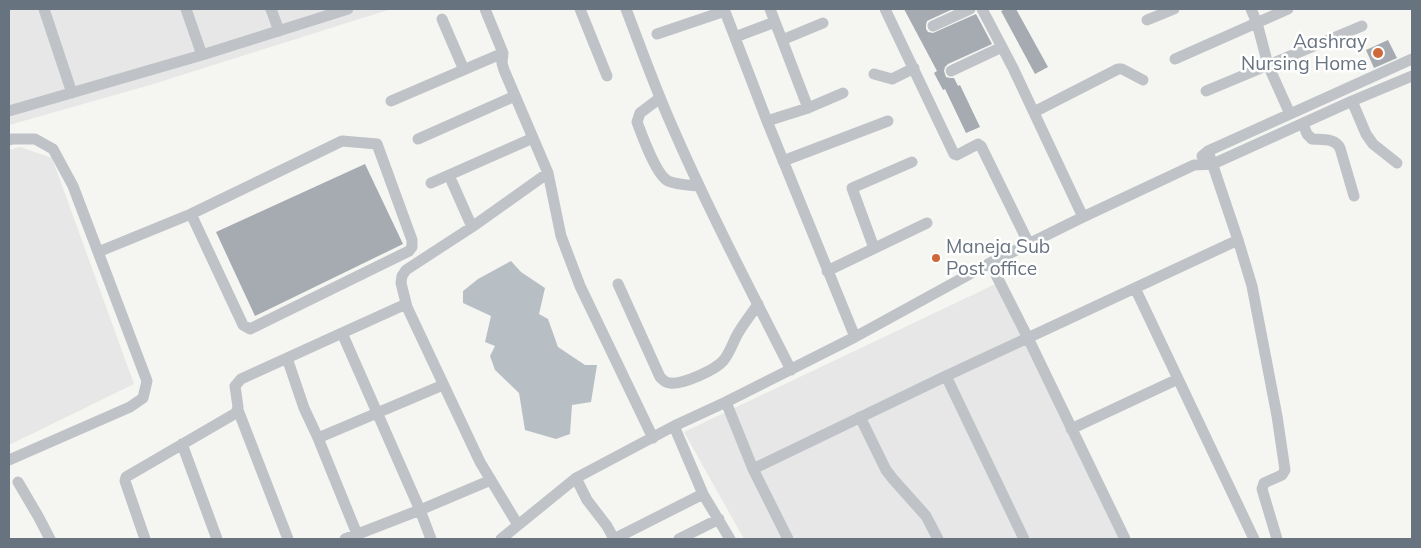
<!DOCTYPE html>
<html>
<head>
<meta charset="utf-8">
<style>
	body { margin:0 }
	#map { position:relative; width:1421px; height:548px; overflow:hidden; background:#f5f5f2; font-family:Mulish,sans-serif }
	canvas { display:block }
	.frame { position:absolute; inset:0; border:10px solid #687380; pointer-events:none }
</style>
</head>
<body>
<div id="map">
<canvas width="1421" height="548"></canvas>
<div class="frame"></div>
</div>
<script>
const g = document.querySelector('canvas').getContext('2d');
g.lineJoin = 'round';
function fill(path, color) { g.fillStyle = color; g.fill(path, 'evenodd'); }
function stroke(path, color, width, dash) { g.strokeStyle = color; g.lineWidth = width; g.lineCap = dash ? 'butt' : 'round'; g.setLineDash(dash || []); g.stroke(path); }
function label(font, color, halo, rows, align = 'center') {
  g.font = font + ' Mulish,sans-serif'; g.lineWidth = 5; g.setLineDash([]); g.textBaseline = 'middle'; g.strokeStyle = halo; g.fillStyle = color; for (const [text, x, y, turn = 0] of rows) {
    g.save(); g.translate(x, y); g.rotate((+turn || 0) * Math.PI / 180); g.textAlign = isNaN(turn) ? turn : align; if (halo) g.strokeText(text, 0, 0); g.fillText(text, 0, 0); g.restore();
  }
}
fill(new Path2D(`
	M9 9H391L150 85 9 125Z
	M20 147 52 158 134 384 9 445V150Z
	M1004 280 1131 539H744L684 432Z`), '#e6e7e6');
fill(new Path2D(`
	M511 261 521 272 545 288 539 314 548 319 558 347 585 365H597L591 402 572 405 570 434 556 439 525 430 519 393 495 370 490 356 495 346 485 342 491 316 463 303V291L478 279Z`), '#b7bfc4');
fill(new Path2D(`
	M904 9H953L927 21 926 25V29L928 32 933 33 976 14 992 44 948 64 945 67 944 71 946 77 950 78H954L958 86 960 85 980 127 966 133 945 89 943 90 934 73 937 71Z
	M1006 9H1016L1048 67 1035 74 1001 11Z
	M1388 40 1397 58 1374 68 1366 50Z
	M365 164 403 244 255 316 216 232Z`), '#a5abb1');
stroke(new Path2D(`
	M44 9 72 93
	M186 9 202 55
	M271 9 279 31
	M485 9 503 53 502 63 504 70 548 173
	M580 9 607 76
	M626 9C641 48 655 88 672 126 708 209 750 289 791 370
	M724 9 767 121 855 337
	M770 9 782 40
	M885 9 954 154 957 155 978 144 981 146 1029 244
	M982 9 1013 68 1083 217
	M1251 9 1257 23 1268 65 1290 114
	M442 19 464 70
	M1147 20 1174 9
	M933 26 970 9
	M657 34 725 11
	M735 37 775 22
	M1175 59 1288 9
	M951 71 1002 47
	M874 74 892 79 914 68
	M1206 91 1362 26
	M660 98 640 113 637 122C642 135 656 175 668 181 677 185 690 185 699 186
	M391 101 503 53
	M1352 101 1366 134 1373 144 1397 163
	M808 108 782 40 823 23
	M9 111 202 55 348 9
	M1034 112 1118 69H1122L1143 80
	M767 121 808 108 843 93
	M1303 124 1307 134 1312 139C1322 140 1335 138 1340 148L1354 196
	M418 139 515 96
	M9 140 12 139H35L53 149 73 186 147 381 143 398 130 407 9 460
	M1208 151 1238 240 1252 286 1277 416 1285 470 1282 475 1264 483 1262 489 1277 539
	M1202 156 1208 151 1412 59
	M783 161 888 121
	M452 182 472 227
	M431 183 533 138
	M874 248 852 188 912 162
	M98 252 191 214 342 141 377 144 412 240V247L409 251 250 329 243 325 191 214
	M990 263 1028 338 1125 539
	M827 271 927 223
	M618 284 660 377C663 380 665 383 670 383 682 385 715 370 723 361 729 354 732 345 736 337 742 325 751 315 758 304
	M1135 288 1254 539
	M406 304 342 333 420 510 431 539
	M287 358 304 408 318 438
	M946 376 1238 240
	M726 402 753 469 788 539
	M238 410 288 539
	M860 417 886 470 893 479 926 516 938 539
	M674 426 703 494 730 539
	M1071 429 1178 379
	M182 444 217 539
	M753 469 946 376 1024 539
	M576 478 587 500 607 526 614 539
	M18 482 38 516 50 539
	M518 525 480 462 407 307 401 283 402 276 406 270 472 227 548 173 561 236 580 286 653 438
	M145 539 125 481 126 477 236 413 238 407 235 386 241 379 342 333
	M345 539 420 510 491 480
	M359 539 318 438 443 385
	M501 539 576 478 674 426 726 402 855 337 990 263 1083 217 1194 165 1213 164 1352 101 1412 76
	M614 539 703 494
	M679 539 719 519`), '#bfc2c6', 11);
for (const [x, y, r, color] of [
	[1378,53,6,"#cd693b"],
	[936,258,5,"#cd693b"]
]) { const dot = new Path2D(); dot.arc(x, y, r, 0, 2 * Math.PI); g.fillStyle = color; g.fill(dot); stroke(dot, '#fff', 2); }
label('19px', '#687380', '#fff', [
	["Aashray",1367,42],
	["Nursing Home",1367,64],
	["Maneja Sub",946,247,"left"],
	["Post office",946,269,"left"]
], 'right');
</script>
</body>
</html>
